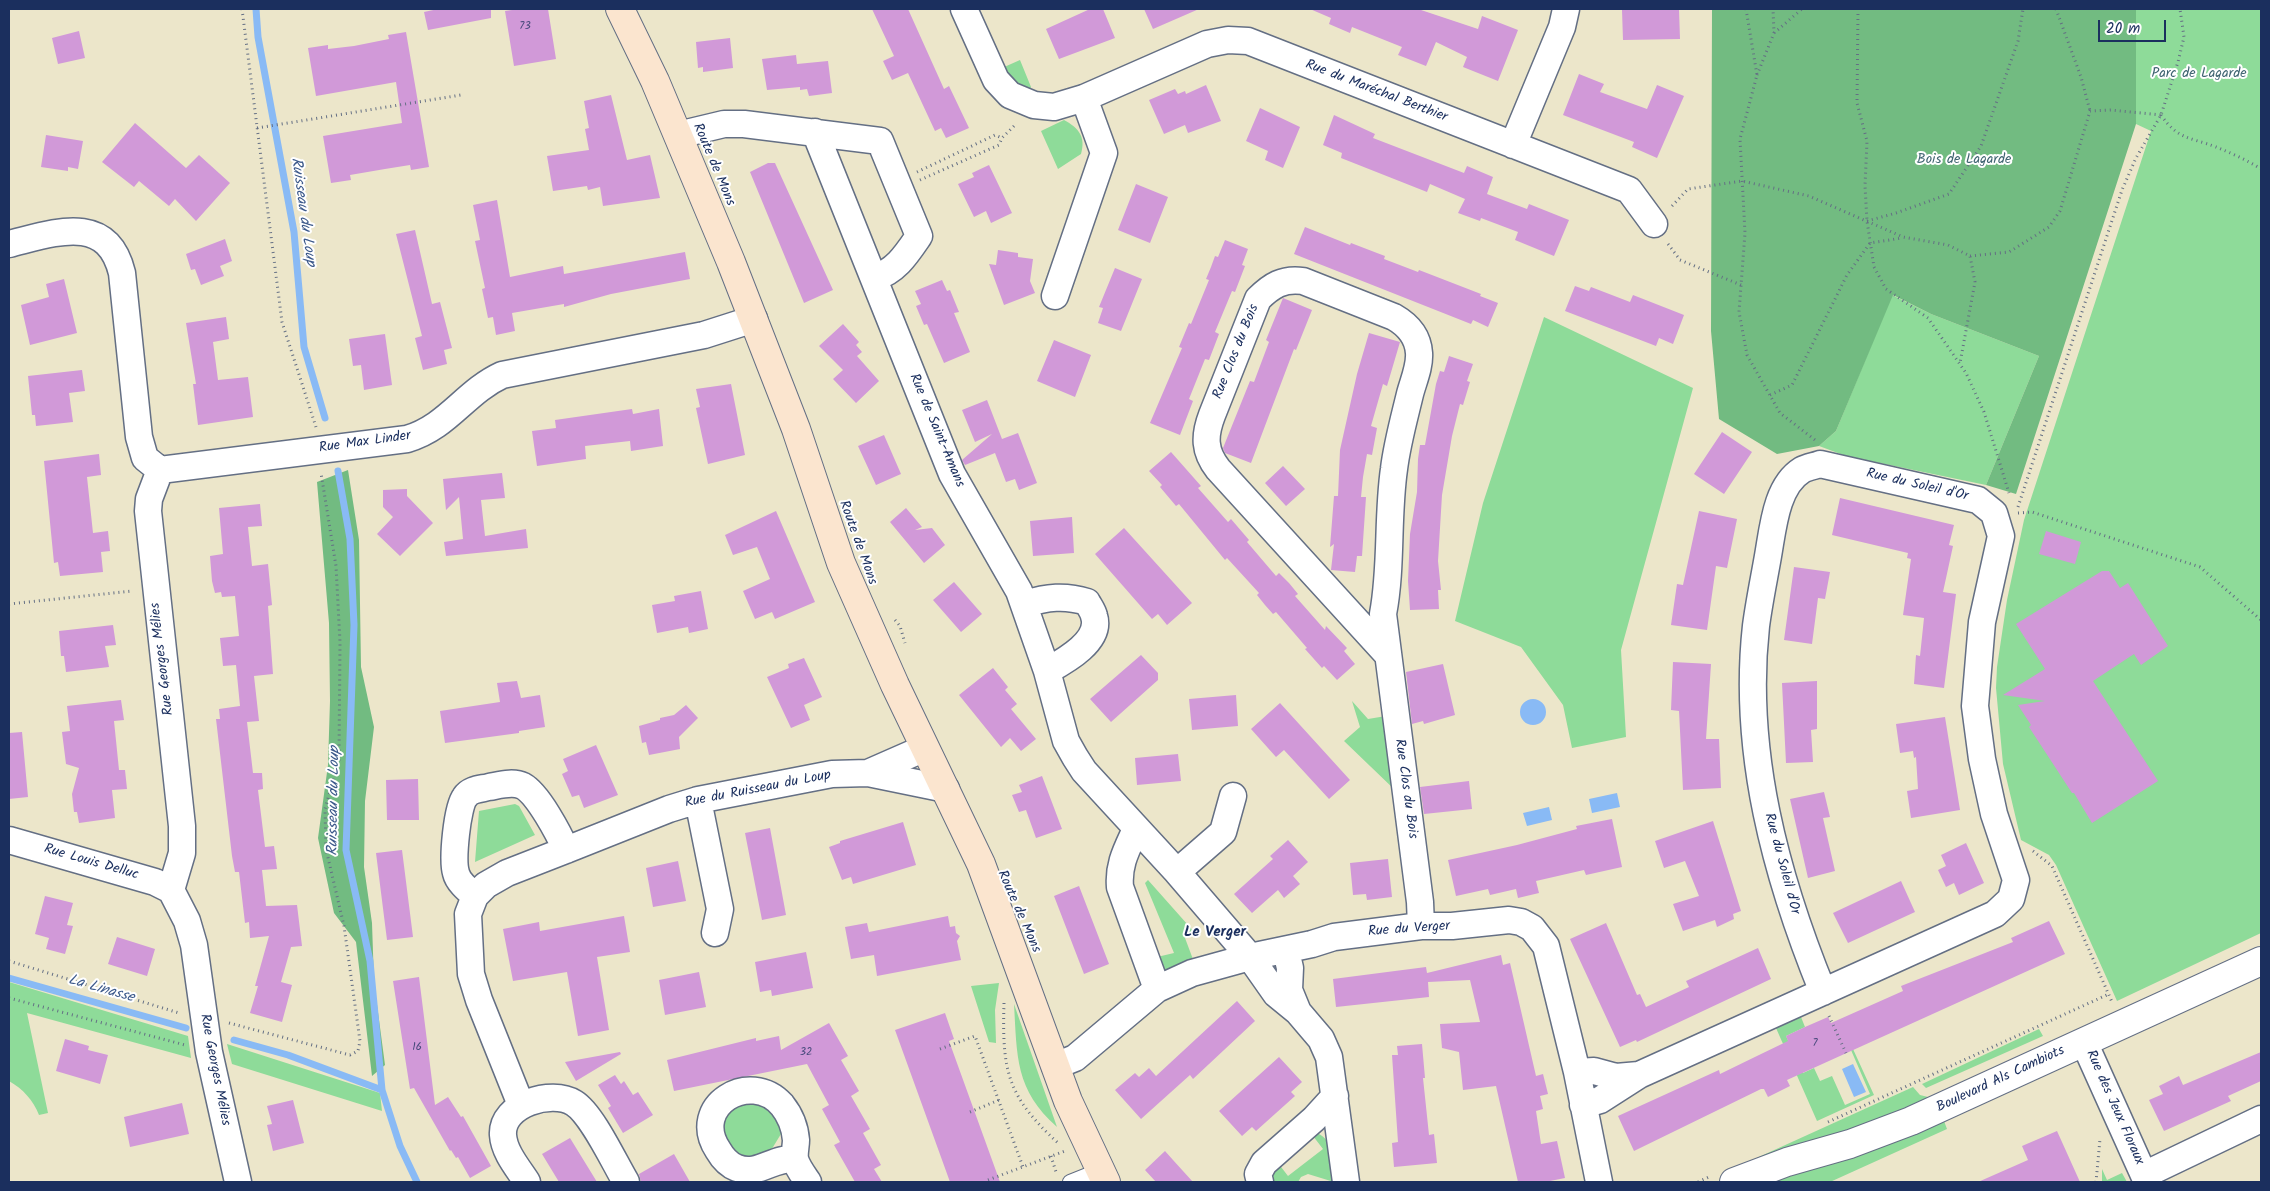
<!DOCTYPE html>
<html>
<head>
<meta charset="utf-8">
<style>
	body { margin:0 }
	#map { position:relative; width:2270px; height:1191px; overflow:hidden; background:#ece6ca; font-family:Kalam,sans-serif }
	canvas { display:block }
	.frame { position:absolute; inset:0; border:10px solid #1b2f5e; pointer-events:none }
	.scale { position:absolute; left:2098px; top:20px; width:68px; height:22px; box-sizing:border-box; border:2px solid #1b2f5e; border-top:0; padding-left:6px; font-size:15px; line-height:18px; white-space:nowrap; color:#1b2f5e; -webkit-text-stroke:4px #fff; paint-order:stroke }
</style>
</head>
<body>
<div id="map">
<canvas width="2270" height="1191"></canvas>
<div class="frame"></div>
<div class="scale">20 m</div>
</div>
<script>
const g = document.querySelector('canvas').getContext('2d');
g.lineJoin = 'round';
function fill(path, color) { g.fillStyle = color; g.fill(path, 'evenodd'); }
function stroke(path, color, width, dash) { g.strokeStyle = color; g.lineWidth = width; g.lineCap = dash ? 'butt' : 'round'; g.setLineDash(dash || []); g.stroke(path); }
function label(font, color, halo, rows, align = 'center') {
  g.font = font + ' Kalam,sans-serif'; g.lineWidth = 4; g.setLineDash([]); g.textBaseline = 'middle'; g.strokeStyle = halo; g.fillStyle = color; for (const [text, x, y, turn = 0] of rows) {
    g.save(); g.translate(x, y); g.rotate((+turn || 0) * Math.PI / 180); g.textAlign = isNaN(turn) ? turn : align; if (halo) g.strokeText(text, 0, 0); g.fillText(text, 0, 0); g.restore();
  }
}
fill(new Path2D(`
	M2136 9H2261V933L2117 1001 2056 865 2049 855 2021 840 2003 764 1996 688 1997 667 2007 600 2024 520 2151 131 2136 124Z
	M1020 60 1031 87 1028 93 1012 86 1002 68Z
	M1064 120C1079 128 1086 137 1081 154L1058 169 1041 131Z
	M1892 295 1931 314 2039 356 1986 485 1846 456 1819 446 1836 431Z
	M1544 317 1693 388 1621 650 1626 737 1572 748 1563 705 1521 647 1455 621 1483 503Z
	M1352 701 1368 719 1386 716 1396 791 1344 741 1360 727Z
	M515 804 519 806 535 835 475 862 479 811Z
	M1148 880 1196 934 1185 938 1194 962 1163 972 1157 957 1174 953 1145 883Z
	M9 982 188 1036 191 1058 27 1013 48 1113 39 1115C33 1100 23 1089 9 1081Z
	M999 983 995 1010 996 1043 989 1042 971 986Z
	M1014 1004 1057 1127C1015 1090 1017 1056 1014 1004Z
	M1801 1017 1805 1027 1786 1036 1803 1073 1814 1068 1820 1081 1832 1076 1845 1105 1870 1094 1851 1050 1853 1049 1874 1095 1817 1121 1776 1028Z
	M2039 1029 2043 1036 1926 1088 1922 1084Z
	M227 1044 380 1093 382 1111 232 1064Z
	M1913 1087 1920 1095 1932 1098 1864 1127 1739 1166Z
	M753 1101 768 1109 784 1129 770 1152 747 1158 732 1152 722 1127C727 1108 735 1105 753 1101Z
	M1944 1121 1947 1129 1830 1182H1765L1893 1143Z
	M1317 1133C1336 1141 1332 1164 1334 1182L1308 1174 1301 1177 1298 1182H1274L1271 1175 1278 1163 1288 1176 1323 1149 1313 1136Z
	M2102 1169 2107 1180 2122 1173 2127 1182H2102Z`), '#8edb99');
fill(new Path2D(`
	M1712 9H2136V124L2016 494 1986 485 2039 356 1931 314 1893 295 1836 431 1819 446 1777 454 1719 419 1711 331Z
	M348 470 359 540 361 667 374 727 365 801 364 867 372 923 374 982 385 1065 372 1076 356 942 334 913 318 838 328 765 330 701 329 623 317 482Z`), '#72bb81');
fill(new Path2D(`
	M1520 712a13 13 0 1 1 26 0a13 13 0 1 1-26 0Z
	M1617 793 1620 807 1592 813 1589 799Z
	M1549 807 1552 820 1527 826 1523 813Z
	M1853 1064 1866 1092 1854 1097 1842 1069Z`), '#89baf5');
stroke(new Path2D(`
	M256 9 258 37 294 232 304 347 325 418
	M338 471 350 539 354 625 346 850 370 961 382 1090 400 1146 417 1182
	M9 978 186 1028
	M234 1040 288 1055 382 1090`), '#89baf5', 7);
fill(new Path2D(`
	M438 9H491V18L428 30 424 12Z
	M519 9H548L556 59 514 66 505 11Z
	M872 9H908L944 89 949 86 969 128 946 138 941 128 935 131 908 73 892 80 883 61 894 56Z
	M1090 9H1103L1115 38 1059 59 1046 29Z
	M1144 9H1199L1153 29Z
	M1310 9H1418L1478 29 1482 16 1518 30 1498 81 1463 67 1467 57 1436 42 1426 66 1398 55 1402 47 1352 27 1350 33 1329 24 1331 18Z
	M1679 9 1680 39 1623 40 1622 10Z
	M79 31 85 58 58 64 52 38Z
	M406 32 429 167 411 170 410 165 385 169 350 175 351 180 331 183 323 136 402 123 396 82 316 96 308 48 328 45V49L354 46 389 39 388 35Z
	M730 38 733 68 703 72V67L698 68 696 42Z
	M796 55 797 64 828 61 832 93 809 96 807 89 800 90V87L767 90 762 59Z
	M1579 74 1604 84 1600 92 1647 109 1657 85 1684 96 1657 158 1632 147 1634 142 1563 115Z
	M1206 85 1221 121 1188 133 1185 125 1164 134 1149 100 1175 89 1178 94 1185 91 1186 94Z
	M611 95 627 160 650 155 660 198 603 206 600 187 588 190 587 186 553 191 547 156 589 150 585 129 589 128 584 101Z
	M1260 108 1300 127 1283 168 1265 160 1268 151 1246 141Z
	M1334 115 1375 134 1373 138 1464 173 1467 166 1493 177 1487 194 1527 209 1529 204 1569 220 1554 256 1515 240 1518 232 1481 218 1480 221 1458 213 1465 199 1430 184 1427 192 1341 158 1342 153 1323 145Z
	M135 123 186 168 199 155 230 183 196 221 175 199 169 206 139 181 134 187 102 162Z
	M46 135 83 141 78 169 68 167V171L41 167Z
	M768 163H775L833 290 804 303 750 172Z
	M989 165 1012 213 991 223 986 211 974 217 958 184 974 177 972 173Z
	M1136 184 1168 197 1150 243 1118 230Z
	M497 200 510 277 563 266 564 274 685 252 690 279 611 294 564 307V304L512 313 515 331 496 335 493 317 488 318 482 289 485 288 475 241 480 240 473 205Z
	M1305 227 1350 245 1351 243 1377 253 1385 256 1384 259 1418 272 1419 270 1481 294 1480 296 1498 303 1488 327 1473 320 1471 324 1294 254Z
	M415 230 432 304 440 302 452 348 444 350 447 364 423 370 415 338 422 336 396 234Z
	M225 239 232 261 220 266 224 276 201 285 195 269 191 270 186 254Z
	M1225 240 1248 249 1242 265 1245 266 1235 292 1232 291 1215 332 1219 334 1209 360 1205 359 1189 399 1193 401 1180 435 1150 423 1182 348 1179 347 1189 323 1191 324 1209 280 1206 279 1211 267 1215 256 1218 257Z
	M998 250 1018 253V257L1033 259 1030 281 1035 293 1004 305 989 264 996 265Z
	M1115 268 1142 279 1121 331 1098 323 1103 308 1099 307Z
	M64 279 77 333 30 345 21 305 49 297 46 284Z
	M942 280 947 291 950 290 959 312 954 313 970 352 944 363 927 324 924 325 916 306 921 304 915 291Z
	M1575 286 1589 291 1591 287 1630 302 1633 295 1684 315 1673 344 1659 338 1656 346 1565 311Z
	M1283 298 1312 310 1296 350 1294 349 1251 463 1225 453 1223 448 1250 381 1254 382 1269 342 1266 340Z
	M226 317 229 339 213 342 218 380 248 377 253 417 198 425 193 384H196L186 323Z
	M843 324 859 342 856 345 862 352 857 356 879 381 856 403 833 379 843 370 819 346Z
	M1369 333 1400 342 1387 386 1383 384 1371 426 1377 428 1372 455 1367 454 1363 477 1361 497H1366L1362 556H1357L1355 572 1331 570 1334 544 1330 547 1334 496H1338L1340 450 1357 374Z
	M385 334 392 385 364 390 361 365 353 366 349 339Z
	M1054 340 1091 355 1075 397 1037 381Z
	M1449 356 1473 364 1467 381 1470 382 1463 405 1460 404 1452 436 1442 495 1438 561 1441 590H1438L1439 609 1410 610 1408 581 1410 534 1417 492 1418 459 1420 445H1425L1436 384 1440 371 1444 372Z
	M82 370 85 391 69 393 73 422 36 426 35 415H32L28 376Z
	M731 384 745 455 708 464 696 408 700 407 696 389Z
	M987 400 1002 439 1018 433 1037 483 1019 490 1015 479 1006 482 995 453 965 465 962 460 992 434 975 442 962 410Z
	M632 409 633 414 659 409 663 446 631 451 630 441 585 446 586 459 537 466 532 431 556 428 555 420Z
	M1722 432 1752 452 1724 494 1694 474Z
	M884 435 901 474 876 485 858 446Z
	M1171 452 1201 486 1198 488 1228 522 1231 519 1249 540 1247 542 1276 576 1279 573 1289 583 1298 594 1295 596 1325 630 1326 626 1347 648 1344 651 1355 664 1337 680 1324 666 1322 668 1305 649 1307 648 1276 612 1273 614 1265 605 1257 595 1259 593 1227 558 1225 560 1179 504 1176 506 1160 487 1162 485 1149 471Z
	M99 454 101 475 87 477 93 533 108 531 110 551 101 552 103 572 60 576 58 562 54 563 44 461Z
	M1283 466 1305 489 1286 506 1265 483Z
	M502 473 505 498 481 500 485 536 526 529 528 548 446 556 444 542 463 539 459 497 446 510 443 479Z
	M407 489V496L433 523 400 556 377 534 393 517 383 507V490Z
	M1840 498 1954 525 1949 545 1953 546 1943 592 1956 594 1944 688 1914 684 1916 655 1920 656 1924 618 1903 615 1911 559 1907 558 1908 553 1832 535Z
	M260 504 262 526 248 527 252 566 268 564 272 605 268 606 273 674 254 676 259 721 247 722 253 773H262L263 789 258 790 265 847 274 846 277 869 262 870 266 906 297 905 302 946 291 947 281 982 292 985 282 1022 250 1013 258 986H255L269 936 250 938 249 922 245 923 239 872H235L232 856 216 719H220L219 709 240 706 236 665 223 666 220 638 239 636 235 596 222 597 221 592 215 593 212 581 210 556 223 554 219 508Z
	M906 508 922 527 915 530 932 528 945 545 924 563 890 522Z
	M776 511 815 602 775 619 772 612 755 619 743 591 770 579 757 547 733 555 725 535Z
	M1699 511 1737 519 1727 568 1716 566 1707 630 1671 625 1677 584 1683 585Z
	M1072 517 1074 553 1033 556 1030 521Z
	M1124 528 1192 603 1167 625 1158 614 1152 619 1095 554Z
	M2046 531 2081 542 2075 564 2039 554Z
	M1794 567 1830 572 1825 599 1818 598 1812 644 1784 640Z
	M2102 571H2109L2120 588 2128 583 2168 646 2141 665 2134 654 2093 681 2158 781 2092 823 2074 793H2072L2029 727 2031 725 2018 705 2045 701 2003 695 2045 669 2016 624Z
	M954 582 982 614 961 632 933 600Z
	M701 591 708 629 689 633 688 627 657 633 652 605 675 601 674 596Z
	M113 625 116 645 105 646 109 667 66 672 64 656H61L59 631Z
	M1141 655 1158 673V680L1111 722 1090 699Z
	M804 658 822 697 804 705 810 720 791 728 767 677 789 668 788 664Z
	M1673 662 1711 664 1706 739H1719L1721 788 1683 790 1679 711 1671 710Z
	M1443 664 1455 715 1424 724 1423 721 1412 724 1406 672Z
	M993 668 1008 687 1005 690 1017 704 1011 709 1036 739 1021 751 1010 738 1001 747 959 695Z
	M517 681 521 698 540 695 545 727 519 731V733L445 743 440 711 500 702 497 683Z
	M1817 681V729L1811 730 1813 762 1786 763 1782 683Z
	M1236 695 1238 726 1192 730 1189 699Z
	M121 700 124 720 114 721 119 770H125L127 789 112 790 115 818 79 823 77 812H74L72 794 79 768 66 764 62 732 70 731 67 706Z
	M1280 703 1350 780 1329 799 1284 750 1276 757 1251 729Z
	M686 705 698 718 679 737 680 749 649 755 646 742 642 743 639 726 660 720V718L674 715Z
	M1945 717 1960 810 1911 818 1907 791 1918 789 1916 757 1914 758 1913 751 1900 753 1896 724Z
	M22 732 28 797 9 799V733Z
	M596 745 618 795 584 808 579 795 572 797 562 774 568 771 563 759Z
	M1178 754 1181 781 1137 785 1135 758Z
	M1042 776 1062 829 1036 838 1026 810 1019 812 1012 795 1022 792 1019 785Z
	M418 779 419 820H387L386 780Z
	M1469 781 1472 809 1424 814 1420 787Z
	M1824 792 1830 817 1823 818 1835 871 1808 878 1790 799Z
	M1612 819 1622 867 1586 875 1584 870 1536 881 1539 893 1518 898 1516 889 1490 895 1488 889 1456 896 1448 860 1517 845 1577 829 1576 826Z
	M1713 821 1741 911 1733 914 1734 919 1717 927 1715 920 1683 931 1673 904 1699 896 1685 861 1664 868 1655 841Z
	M903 822 916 865 853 884 851 877 842 880 829 847 840 843V841Z
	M770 828 786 915 762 920 745 833Z
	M1288 840 1308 862 1293 876 1300 884 1284 898 1278 890 1252 913 1234 894 1273 859 1270 856Z
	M1966 843 1984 883 1959 895 1954 883 1946 887 1938 870 1946 866 1941 855Z
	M402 850 413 937 387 940 376 853Z
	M1388 859 1392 897 1367 900 1366 894 1353 895 1350 863Z
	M678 861 686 901 653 907 646 868Z
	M1901 881 1915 912 1848 943 1833 913Z
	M1079 886 1109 964 1084 974 1054 896Z
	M45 896 73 903 67 925 73 926 65 954 46 949 49 938 35 934Z
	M624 916 630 952 597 957 609 1030 578 1036 567 972 513 981 503 929 539 922 540 931Z
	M948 916 950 927 955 926 956 933 960 936 957 941 961 960 877 976 874 955 851 959 845 927 867 923 869 932Z
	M2049 921 2065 954 1787 1080 1790 1086 1768 1097 1764 1089H1761L1634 1151 1618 1116 1719 1070 1720 1074 1759 1055 1788 1041 1786 1036 1805 1027 1828 1017 1831 1023 1903 991 1901 986 2013 942 2011 938Z
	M1606 923 1637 995 1640 994 1646 1007 1689 987 1686 981 1758 948 1771 979 1637 1042 1636 1040 1620 1047 1570 939Z
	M117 937 155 949 147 976 108 964Z
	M806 952 813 988 772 996 771 990 760 992 755 962Z
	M1501 955 1503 965 1510 963 1536 1076 1543 1074 1548 1094 1540 1096 1543 1109 1536 1111 1541 1144 1557 1141 1565 1178 1545 1182H1518L1496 1086 1463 1090 1459 1052 1442 1048 1440 1024 1480 1022 1470 980 1428 982 1429 997 1336 1007 1333 979 1426 967 1427 973Z
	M699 972 706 1007 665 1015 659 980Z
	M419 977 435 1105 448 1097 461 1117 463 1116 491 1166 470 1178 458 1157 456 1158 451 1150 450 1151 414 1088 410 1089 393 981Z
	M1237 1001 1255 1021 1193 1079 1190 1075 1141 1119 1115 1090 1135 1073 1139 1077 1149 1068 1156 1076Z
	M945 1013 954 1039 949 1041 1000 1182H950L895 1030Z
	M829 1023 848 1056 841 1060 859 1091 851 1096 870 1129 863 1133 881 1165 874 1169 882 1182H855L834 1145 840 1142 822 1109 829 1105 807 1064 674 1091 667 1060 756 1038V1041L779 1036 781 1050Z
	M65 1039 89 1046 88 1050 108 1055 100 1084 56 1071Z
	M1422 1044 1425 1078H1423L1429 1135 1434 1134 1437 1163 1394 1167 1392 1143 1398 1142 1392 1055H1398L1397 1046Z
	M620 1052 621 1054 576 1081 565 1062Z
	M2261 1052V1081L2228 1096 2231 1101 2164 1131 2149 1100 2163 1094 2159 1086 2179 1076 2183 1085Z
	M1279 1057 1302 1082 1291 1092 1295 1096 1256 1131 1252 1127 1242 1136 1219 1111Z
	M615 1075 621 1084 624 1081 633 1095 638 1092 653 1115 623 1133 608 1108 611 1106 598 1085Z
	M293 1100 304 1143 273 1151 267 1125 272 1124 267 1106Z
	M182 1103 189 1134 130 1147 124 1117Z
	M2057 1131 2080 1182H1978L2028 1160 2022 1146Z
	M570 1138 597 1182H559L542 1154Z
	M1165 1151 1173 1160 1193 1182H1156L1145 1170Z
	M674 1154 690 1182H641L639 1174Z`), '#d199d8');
const service = new Path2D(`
	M1070 1182 1100 1170`);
const minor = new Path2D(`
	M964 9 996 80 1010 95 1034 105 1054 107 1084 98 1207 44 1228 40 1248 41 1629 190 1654 224
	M815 132 952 474 1019 591 1047 671 1066 741 1075 757 1084 771 1177 872 1250 957 1276 994 1298 1012 1321 1039 1329 1057 1346 1182
	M678 135 724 124H744L880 141 919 236C906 255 896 271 874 278
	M1513 145 1562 27 1566 9
	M9 244C54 233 107 212 122 273L139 437 145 458 160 470 149 499 148 511 182 826V853L171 890 187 921 194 945 209 1052 238 1182
	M1055 296 1104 153 1084 98
	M160 470 407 439C448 427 465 392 502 375L704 335 754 319
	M1025 604C1047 597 1065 595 1087 602 1089 606 1093 611 1094 616 1102 641 1065 661 1047 671
	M1386 653 1218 469C1204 451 1204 436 1212 415L1258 299C1271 286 1283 278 1303 281L1394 317C1408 325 1418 337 1419 353 1420 367 1413 382 1410 394 1404 419 1397 444 1394 469 1387 518 1392 567 1383 614L1420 902 1421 926
	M868 773 925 748
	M698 800 720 909 715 933
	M1136 829C1127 849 1118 864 1120 887L1157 989
	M9 840 155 882 171 890
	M1177 872 1223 832 1233 796
	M475 896C468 890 458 882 456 873 452 860 457 807 465 797 470 789 481 789 489 787 500 785 513 781 523 786 538 794 559 834 566 850
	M1286 951 1290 968 1289 990 1298 1012
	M2084 1042 2147 1182
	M1055 1066 1075 1058 1157 989 1192 973 1250 957 1312 944 1334 937 1421 926H1452L1509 920 1521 922 1532 928 1546 946 1577 1072 1599 1182
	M1577 1072 1594 1071 1616 1077 1639 1075
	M521 1105 479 1000 471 974 468 914 475 896 486 885 507 873 566 850 669 809 698 800 832 774 868 773 946 789
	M1583 1105 1600 1100 1639 1075 1995 914 2011 899 2016 880 1994 814 1982 759 1975 706 1982 622 2001 536 1994 513 1978 500 1820 464C1815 466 1807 467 1802 470 1776 486 1773 528 1768 556 1764 579 1759 603 1756 626 1742 752 1776 877 1823 992
	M795 1159C773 1157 759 1176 737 1168 729 1165 722 1157 718 1150 689 1106 750 1069 782 1105 790 1115 795 1127 796 1140 796 1146 794 1153 795 1159 797 1167 804 1176 808 1182
	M2144 1175 2261 1119
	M527 1182C518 1168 504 1152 503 1135 501 1104 552 1089 574 1103 592 1114 614 1162 626 1182
	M1260 1182 1258 1174 1264 1163 1314 1119 1335 1096`);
const tertiary = new Path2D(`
	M1734 1182 1787 1162 1850 1144 1911 1121 2261 961`);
const secondary = new Path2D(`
	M620 9 655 81 731 262 796 429 841 563 895 685 981 864 1068 1101 1106 1182`);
stroke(service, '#646f84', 16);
stroke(minor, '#646f84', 29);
stroke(tertiary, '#646f84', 30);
stroke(secondary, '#646f84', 30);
stroke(new Path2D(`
	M242 9 282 322 316 427
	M1746 9 1757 75 1740 139 1745 233 1739 312 1747 355 1780 413 1815 440
	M1858 9 1857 103 1867 141 1865 186 1867 221 1874 267 1886 289 1928 318 1966 373 1984 412 2009 493
	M2056 9 2081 77 2090 111
	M1774 33 1802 9
	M1757 75 1774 33 1773 9
	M2161 115C2178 140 2190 137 2216 147 2231 153 2247 160 2261 169
	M257 128 461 95
	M917 172 995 135 1002 138
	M920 180 999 145 1002 138 1016 124
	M1672 206 1688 189 1742 181 1809 196 1903 237 1948 245 1970 256 1975 282 1960 363
	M1867 221 1896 213 1949 194 1981 146 2018 41 2023 9
	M1668 244 1680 260 1741 285
	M1970 256 2009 252 2049 227 2060 211 2090 111 2111 110 2161 115
	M1770 395 1792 385 1847 275 1870 243 1902 238
	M2018 507 2122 190 2136 158 2161 115 2178 62 2184 37 2180 9
	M2018 513 2032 512 2200 567 2261 620
	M9 604 132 591
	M895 620 900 626 905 643
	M2033 851 2052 866 2112 1002
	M9 961 179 1013
	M9 998 185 1045
	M1004 1003C1002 1071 1007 1096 1058 1143
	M1829 1016 1846 1053
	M229 1023 350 1055 358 1051 360 1041 344 926 326 849 325 809 339 760 340 642 336 566 321 473
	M940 1049 975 1036 1023 1167
	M970 1112 999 1100
	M1828 1122 2109 994
	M1051 1156 1056 1172
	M988 1180 1065 1151
	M1698 1182 1711 1176
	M2096 1182 2100 1139`), '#646f84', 3, [1, 4]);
stroke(service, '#fff', 14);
stroke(minor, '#fff', 26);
stroke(tertiary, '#fff', 28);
stroke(secondary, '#fbe5cf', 28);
label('11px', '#484a7c', null, [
	["73",525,27],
	["7",1815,1044],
	["16",417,1048],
	["32",806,1053]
]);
label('14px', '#3e6370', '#fff', [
	["Parc de Lagarde",2199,75],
	["Bois de Lagarde",1964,161]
]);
label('14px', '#1b2f5e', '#fff', [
	["Rue du Maréchal Berthier",1376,92,21],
	["Route de Mons",713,165,67],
	["Rue Clos du Bois",1237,352,-68],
	["Rue de Saint-Amans",936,431,67],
	["Rue Max Linder",365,443,-8],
	["Rue du Soleil d'Or",1917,486,13],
	["Route de Mons",857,543,70],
	["Rue Georges Mélies",163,659,-97],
	["Rue Clos du Bois",1405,789,82],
	["Rue du Ruisseau du Loup",758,790,-11],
	["Rue Louis Delluc",91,863,16],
	["Rue du Soleil d'Or",1781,864,75],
	["Route de Mons",1018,912,66],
	["Rue du Verger",1409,930,-4],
	["Rue Georges Mélies",214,1070,79],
	["Boulevard Als Cambiots",2001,1080,-25],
	["Rue des Jeux Floraux",2114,1108,66]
]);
label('italic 15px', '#3c598b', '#fff', [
	["Ruisseau du Loup",302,212,82],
	["Ruisseau du Loup",335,801,-89],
	["La Linasse",101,990,16]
]);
label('bold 15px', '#1b2f5e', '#fff', [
	["Le Verger",1215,933]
]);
</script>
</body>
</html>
